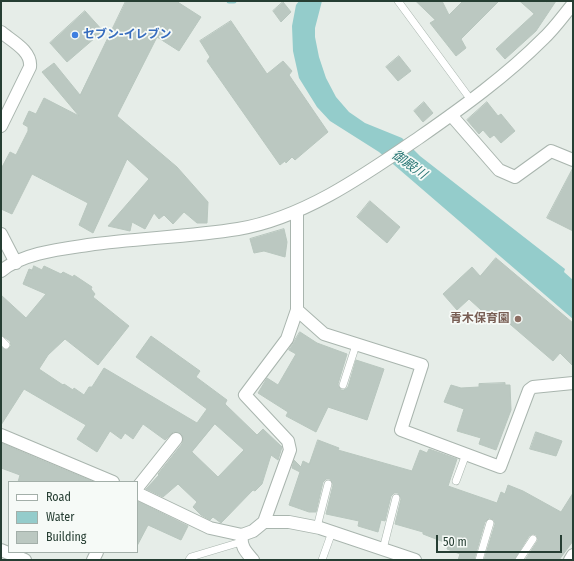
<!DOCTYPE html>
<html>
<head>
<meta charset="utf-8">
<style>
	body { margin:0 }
	#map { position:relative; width:574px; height:561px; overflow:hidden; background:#e6ede8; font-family:"Fira Sans Condensed",sans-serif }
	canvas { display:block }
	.frame { position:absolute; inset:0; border:2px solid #263e33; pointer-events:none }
	.legend { position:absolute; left:8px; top:481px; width:130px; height:72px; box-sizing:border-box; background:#f6faf7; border:1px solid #a3afa9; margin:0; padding:5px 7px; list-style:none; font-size:12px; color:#263e33 }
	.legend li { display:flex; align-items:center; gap:8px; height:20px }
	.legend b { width:20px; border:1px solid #a3afa9 }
	.scale { position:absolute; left:436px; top:535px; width:126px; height:18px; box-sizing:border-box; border:2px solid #263e33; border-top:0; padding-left:5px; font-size:12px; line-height:14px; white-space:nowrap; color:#263e33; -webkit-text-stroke:3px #f6faf7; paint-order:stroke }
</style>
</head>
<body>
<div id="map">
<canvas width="574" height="561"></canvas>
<div class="frame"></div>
<ul class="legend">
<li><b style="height:5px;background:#fff"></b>Road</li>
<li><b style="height:11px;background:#94cccb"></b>Water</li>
<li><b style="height:11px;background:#bbc8c1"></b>Building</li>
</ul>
<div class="scale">50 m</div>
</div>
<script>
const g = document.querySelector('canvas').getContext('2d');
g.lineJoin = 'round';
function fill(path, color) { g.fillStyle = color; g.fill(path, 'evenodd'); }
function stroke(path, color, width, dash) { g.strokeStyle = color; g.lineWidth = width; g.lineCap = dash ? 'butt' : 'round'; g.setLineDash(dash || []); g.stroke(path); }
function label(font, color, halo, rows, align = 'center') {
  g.font = font + ' "Fira Sans Condensed","Noto Sans JP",sans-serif'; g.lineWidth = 3.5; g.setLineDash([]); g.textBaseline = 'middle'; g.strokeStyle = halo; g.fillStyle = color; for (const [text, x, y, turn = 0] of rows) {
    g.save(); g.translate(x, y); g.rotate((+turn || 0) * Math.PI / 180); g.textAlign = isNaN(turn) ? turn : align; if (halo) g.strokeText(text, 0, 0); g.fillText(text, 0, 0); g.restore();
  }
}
fill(new Path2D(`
	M299 1H322L315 28V37L319 57 326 78 336 97 349 112 365 123 402 138 420 156 565 269 564 272 573 280V319L379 152 330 121 317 107 299 78 293 51 292 26 296 5Z`), '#94cccb');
stroke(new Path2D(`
	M229 1H234`), '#94cccb', 5);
const building = new Path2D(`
	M126 1H176L201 17 179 51 157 37 117 116 177 167 208 202 207 223H197L184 212 173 224 164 215 159 219 154 213 145 229 132 222 130 231 108 226 149 179 127 159 93 233 79 225 88 203 32 174 12 214 1 209V169L10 152 16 155 28 131V127L23 124 29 111 36 114 44 98 79 116 42 72 54 63 80 95Z
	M416 1H442L449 15 463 1H499L461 39 466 48 456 56 430 23 435 20Z
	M520 1H543L546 3 548 1H556L536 31 505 59 496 49 534 14Z
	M283 2 291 12 281 22 273 11Z
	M85 11 103 31 67 62 50 43Z
	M231 21 267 74 283 61 292 71 289 75 328 132 295 160 292 157 286 163 285 161 280 165 207 61 210 57 200 41Z
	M399 56 411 71 398 81 386 67Z
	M424 102 433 113 423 122 414 111Z
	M487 102 498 116 501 114 515 131 501 143 494 135 490 138 483 130 479 134 467 120Z
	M573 168V231L547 218Z
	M370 201 400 227 387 243 357 217Z
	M284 229 287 242 285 257 264 251 254 253 250 239Z
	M496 258 573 323V366L560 353 553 361 497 313 491 319 469 299 457 310 443 294 472 267 480 276Z
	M34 266 42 270 44 266 61 274 63 272 73 277 74 275 92 287 91 289 95 294 93 297 129 326 98 365 65 339 48 355 39 369 63 385 64 384 73 390 74 388 84 395 89 387H92L104 368 197 423 207 409 136 357 151 336 200 371 196 377 227 400 225 404 257 435 263 429 282 447 278 460 271 455 262 484 255 491 253 490 221 523 213 517 210 520 201 515 193 507 197 502 178 484 163 497 146 489 159 475 158 474 182 444 183 437 180 433 173 432 165 440 143 424 133 439 125 433 121 439 110 431 97 452 77 439 86 425 24 389 1 425V347L7 350 11 346 10 341 1 335V295L26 318 46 294 23 284 29 269 32 270ZM215 424 244 450 218 477 192 452Z
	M300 332 317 343 347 354 338 384 341 390H344L348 387 356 360 384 369 367 420 328 407 316 432 286 416 288 412 258 393 267 378 278 385 296 354 289 350Z
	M505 383V385H510L511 410 496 450 479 444 481 438 457 431 464 409 444 402 451 385 461 388 479 387V384Z
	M536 432 562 441 556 456 530 449Z
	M318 440 339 448 338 450 412 471 420 450 427 453 429 449 457 459 448 486 497 503 501 492 505 494 508 485 523 491 561 512 573 493V541L559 560H525L538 540 536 535 533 534 529 536 514 560H484L495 524 494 520 489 518 485 522 474 560H458L460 554 447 549 449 544 423 534V532L395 524 401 499 398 493H394L391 496 385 521 381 520 378 532 358 526 359 521 326 514 333 485 330 479H326L323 482 316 512H309L289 505 300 472 292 468 294 460 301 467 303 461 309 464Z
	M1 443 41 460 94 482H18L20 475 1 468Z
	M137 501 188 526 181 540 148 525 137 546Z`);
fill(building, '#bbc8c1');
stroke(building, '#b8c6be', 1);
const lane = new Path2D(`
	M398 1 471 100
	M1 340 6 345
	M343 385 356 345
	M456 481 466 454
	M317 527 328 484
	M383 549 396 498
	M189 560 191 557 241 542
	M322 560 332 532
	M479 560 490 523
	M519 560 533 539`);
const street = new Path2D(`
	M1 32C12 41 32 51 30 67L1 126
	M451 115 499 170 515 177 551 151 573 160
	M1 234 16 263
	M1 271C23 253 61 249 88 245 138 238 188 237 238 229 304 218 366 174 420 137 463 107 506 76 543 39 554 29 563 16 573 4
	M297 310 324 334 422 365 401 430 500 467 529 390 533 387 573 383
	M1 435 113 482
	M137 488 176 439
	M137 493 210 528 242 535 253 531 264 522H289L320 528 415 560
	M264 522 290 450 288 441 245 395 287 339 297 310V212
	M242 535C240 546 246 552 253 560
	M1 550 25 560
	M93 560 97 552
	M570 560 573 555`);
stroke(lane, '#a9b5ae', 8);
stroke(street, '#a9b5ae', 14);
stroke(lane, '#fff', 7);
stroke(street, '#fff', 12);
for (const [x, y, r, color] of [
	[75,35,4,"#3f7fe0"],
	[518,319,4,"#8d6e63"]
]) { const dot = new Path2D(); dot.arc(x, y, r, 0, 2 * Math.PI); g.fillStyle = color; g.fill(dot); stroke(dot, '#f6faf7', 1.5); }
label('bold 12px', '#366cbe', '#f6faf7', [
	["セブン-イレブン",83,35]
], 'left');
label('bold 12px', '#785e54', '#f6faf7', [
	["青木保育園",510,319]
], 'right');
label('italic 13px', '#267473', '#f6faf7', [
	["御殿川",409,165,35]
]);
</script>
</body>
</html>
